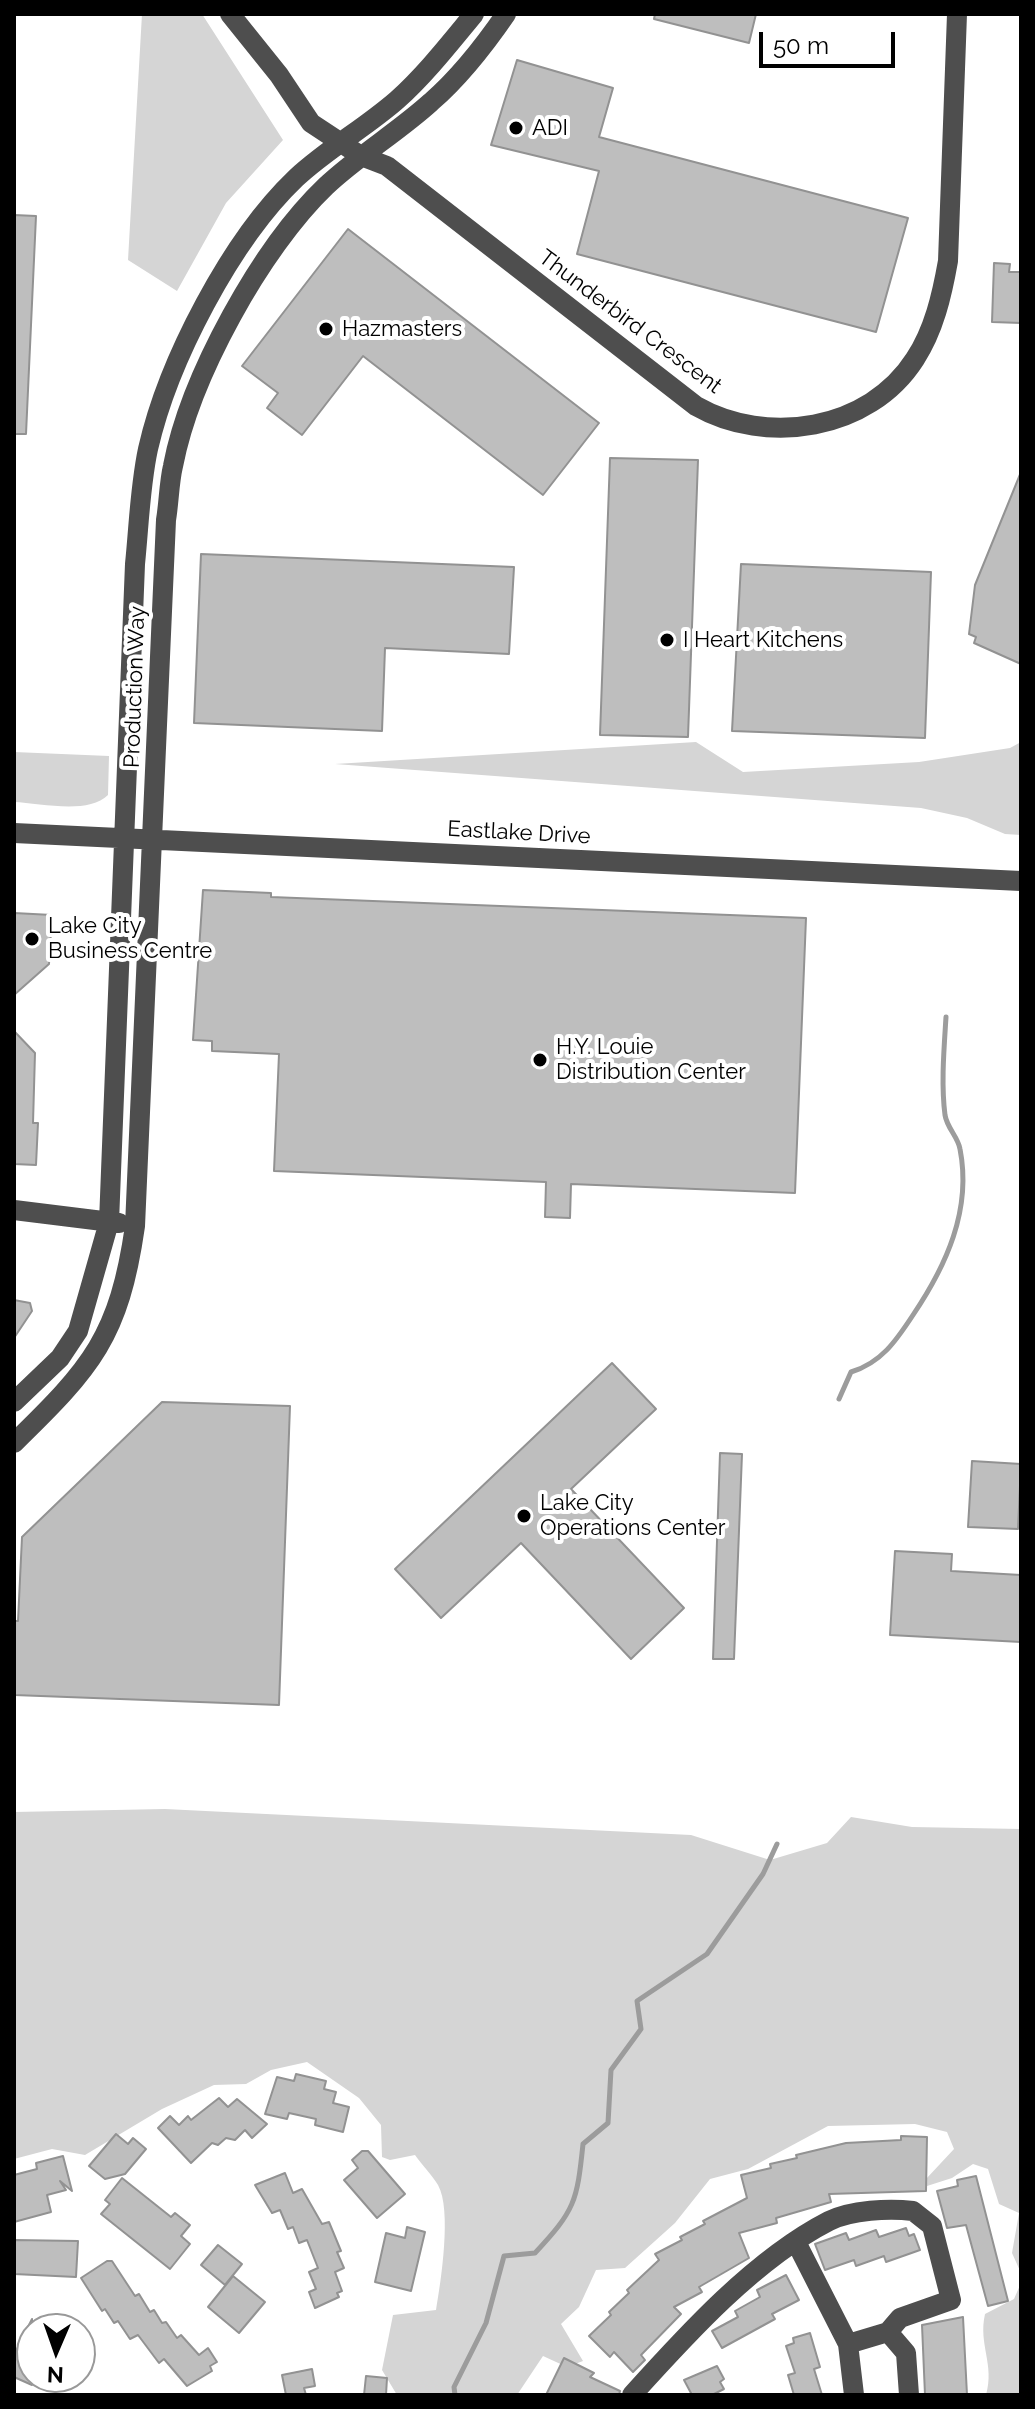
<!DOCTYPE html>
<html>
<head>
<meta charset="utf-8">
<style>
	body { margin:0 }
	#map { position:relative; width:1035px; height:2409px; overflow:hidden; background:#fff; font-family:Raleway,sans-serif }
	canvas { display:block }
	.frame { position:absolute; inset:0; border:16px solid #000; pointer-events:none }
	.north { position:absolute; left:16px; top:2313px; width:80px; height:80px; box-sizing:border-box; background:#fff; border:2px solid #999; border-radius:50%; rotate:182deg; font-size:22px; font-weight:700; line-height:32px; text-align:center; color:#000 }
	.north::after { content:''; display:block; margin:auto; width:28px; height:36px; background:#000; clip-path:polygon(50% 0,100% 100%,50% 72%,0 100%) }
	.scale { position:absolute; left:759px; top:32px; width:136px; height:36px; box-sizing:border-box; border:4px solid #000; border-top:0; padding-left:10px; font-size:24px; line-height:28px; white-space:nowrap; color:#000; -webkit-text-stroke:6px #fff; paint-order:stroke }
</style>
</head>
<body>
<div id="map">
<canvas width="1035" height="2409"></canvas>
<div class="frame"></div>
<div class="north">N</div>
<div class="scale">50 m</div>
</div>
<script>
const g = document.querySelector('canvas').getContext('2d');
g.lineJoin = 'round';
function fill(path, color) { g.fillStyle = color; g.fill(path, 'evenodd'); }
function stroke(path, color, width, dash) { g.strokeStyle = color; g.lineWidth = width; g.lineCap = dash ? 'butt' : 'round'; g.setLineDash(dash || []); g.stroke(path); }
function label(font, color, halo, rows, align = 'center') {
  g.font = font + ' Raleway,sans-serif'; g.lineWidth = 8; g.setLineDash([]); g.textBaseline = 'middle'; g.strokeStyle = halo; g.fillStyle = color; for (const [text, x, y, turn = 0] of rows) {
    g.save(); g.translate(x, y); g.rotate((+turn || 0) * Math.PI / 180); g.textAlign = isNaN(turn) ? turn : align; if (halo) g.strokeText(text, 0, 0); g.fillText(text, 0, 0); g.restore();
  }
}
fill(new Path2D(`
	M142 14H202L283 140 226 203 177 291 128 260Z
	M696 742 743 772 919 762 1010 748 1021 742V835L1005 834 967 818 921 808 335 764Z
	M14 752 109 756 108 795C88 815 40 803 14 802Z
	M165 1809 691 1835 770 1860 827 1843 851 1817 912 1827 1021 1829V2273L1012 2253 1019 2213 999 2204 988 2169 973 2164 952 2178 927 2186 926 2179 954 2149 947 2132 915 2124 828 2126 748 2169 710 2179 675 2223 625 2268 596 2270 579 2307 561 2324 583 2361 567 2367 543 2356 517 2395H397L382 2370 393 2315 436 2310C441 2281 452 2210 438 2185 432 2175 422 2165 415 2155L390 2160 382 2157 381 2125 359 2098 307 2062 271 2070 246 2084 214 2085 162 2109 85 2155 52 2149 14 2159V1812Z
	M1021 2283V2395H986C995 2364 978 2345 985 2314L1014 2299Z`), '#d5d5d5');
stroke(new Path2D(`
	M839 1399 851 1372C881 1363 896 1341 913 1315 946 1266 972 1210 960 1149 958 1137 947 1128 945 1115 941 1084 944 1049 946 1017
	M455 2395 454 2387 486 2323 504 2256 535 2253C575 2210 577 2202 583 2144L608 2123 611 2070 641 2029 637 2001 707 1954 763 1874 777 1844`), '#9c9c9c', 5);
const building = new Path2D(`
	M655 14H756L749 43 654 19Z
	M517 60 613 88 599 137 908 218 876 332 577 254 599 171 491 145Z
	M14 215 36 216 26 434H14Z
	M348 229 599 423 543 495 363 356 302 435 267 408 278 393 242 366Z
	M994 263 1010 264 1009 272H1021V323L992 322Z
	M610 458 698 460 688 737 600 735Z
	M1021 472V664L974 643 976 637 969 634 975 585Z
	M201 554 514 567 509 654 385 648 382 731 194 723Z
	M741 564 931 572 925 738 732 731Z
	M203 890 271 893V897L806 918 795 1193 571 1184 570 1218 545 1217 546 1182 274 1171 279 1054 212 1051V1041L193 1040Z
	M14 913 52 915 49 964 14 995Z
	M14 1031 35 1053 33 1123H38L36 1165 14 1164Z
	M14 1300 30 1303 32 1311 14 1338Z
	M612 1363 656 1409 571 1489 684 1608 631 1659 521 1543 441 1618 395 1569Z
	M162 1402 290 1406 279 1705 14 1695V1621H18L22 1537Z
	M720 1453 742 1454 734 1659H713Z
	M972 1461 1021 1464 1018 1529 968 1527Z
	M895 1551 952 1554 951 1571 1021 1575V1642L890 1635Z
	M296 2074 326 2081 324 2089 336 2092 333 2103 349 2107 343 2132 315 2125 316 2119 289 2113 287 2119 265 2114 277 2077 294 2081Z
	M219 2098 228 2107 237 2099 267 2124 252 2138 245 2130 235 2140 226 2138 218 2145 212 2143 191 2163 158 2128 170 2116 179 2125 188 2116 191 2120Z
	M116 2134 128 2144 133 2138 146 2149 125 2174 105 2179 89 2166Z
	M901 2136 927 2137 926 2191 829 2194 831 2202 776 2218 777 2223 739 2233 749 2258 699 2287 702 2292 674 2307 681 2314 641 2355 645 2360 633 2372 614 2352 610 2357 589 2336 611 2315 609 2312 629 2293 627 2290 659 2260 655 2254 682 2240 680 2237 705 2224 703 2221 747 2198 741 2175 771 2168 770 2164 797 2158 796 2155 846 2143 901 2140Z
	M362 2151H368L405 2194 377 2218 344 2180 358 2168 352 2160Z
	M63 2156 72 2191 60 2181 66 2190 47 2195 51 2212 14 2222V2175L37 2169 36 2163Z
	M285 2173 293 2193 302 2189 322 2224 329 2222 341 2251 337 2252 344 2268 335 2272 342 2291 337 2293 339 2297 315 2308 309 2292 316 2289 309 2272 318 2268 307 2240 299 2243 293 2227 288 2229 280 2210 272 2213 255 2185Z
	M976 2176 1008 2301 988 2306 966 2225 947 2228 937 2191 958 2186 957 2180Z
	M122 2178 171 2217 175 2213 190 2225 181 2236 190 2244 170 2269 101 2214 110 2204 105 2200Z
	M407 2227 425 2232 411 2291 375 2282 386 2233 405 2238Z
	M906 2228 909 2236 914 2234 920 2250 886 2262 884 2256 856 2266 854 2260 825 2270 815 2244 846 2233 849 2240 876 2230 879 2237Z
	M14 2240 78 2241 76 2277 14 2274Z
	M218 2245 242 2264 225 2285 201 2265Z
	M107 2261H112L135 2296 139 2294 150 2312 154 2310 162 2323 166 2322 177 2338 181 2335 199 2355 208 2348 217 2362 210 2366 212 2371 187 2386 164 2359 159 2363 138 2335 130 2339 118 2321 114 2323 105 2309 102 2311 81 2278Z
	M786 2275 799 2300 772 2314 775 2319 722 2348 712 2331 738 2317 735 2311 760 2297 757 2290Z
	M233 2276 265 2302 239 2333 208 2307Z
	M963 2317 967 2395H925L922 2325Z
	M32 2319V2385L14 2377V2355Z
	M810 2333 820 2367 814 2369 822 2395H794L788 2375 795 2373 786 2346 794 2343 793 2338Z
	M564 2358 594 2373 590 2377 620 2391 619 2395H546Z
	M717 2366 724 2379 720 2382 724 2389 712 2395H692L684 2380Z
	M312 2369 315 2386 304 2388 306 2395H286L282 2375Z
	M366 2376 387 2378 386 2395H364Z`);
fill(building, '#bebebe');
stroke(building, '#929292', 2);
stroke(new Path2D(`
	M230 14 279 75 311 123 361 156 387 166 696 406C766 446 869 431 915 359 934 330 942 295 948 261L957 14
	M14 833 1021 881
	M14 1210 119 1223
	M14 1402 60 1358 78 1331 109 1222 135 564C139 525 140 486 148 449 168 361 231 240 296 178 327 149 365 128 397 100 425 75 450 43 474 14
	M14 1443C92 1367 119 1337 135 1226L166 520C169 502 169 483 173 466 190 377 261 248 326 186 359 155 398 132 431 102 460 77 484 46 506 14
	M796 2242 848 2344 854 2395
	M848 2344 888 2332 906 2353 909 2395
	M632 2395C687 2334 755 2259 829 2221 851 2210 889 2208 913 2211L932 2226 951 2300 900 2318 888 2332`), '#4e4e4e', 20);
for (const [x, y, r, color] of [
	[516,128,8,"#000"],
	[326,329,8,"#000"],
	[667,640,8,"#000"],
	[32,939,8,"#000"],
	[540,1060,8,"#000"],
	[524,1516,8,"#000"]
]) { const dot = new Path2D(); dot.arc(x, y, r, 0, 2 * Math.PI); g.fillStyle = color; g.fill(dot); stroke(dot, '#fff', 3); }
label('22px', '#000', '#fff', [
	["ADI",532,128],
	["Hazmasters",342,329],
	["I Heart Kitchens",683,640],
	["Lake City",48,926],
	["Business Centre",48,951],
	["H.Y. Louie",556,1047],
	["Distribution Center",556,1072],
	["Lake City",540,1503],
	["Operations Center",540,1528]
], 'left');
label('22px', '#000', '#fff', [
	["Thunderbird Crescent",630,322,37],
	["Production Way",135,687,-88],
	["Eastlake Drive",519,833,3]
]);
</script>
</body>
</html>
